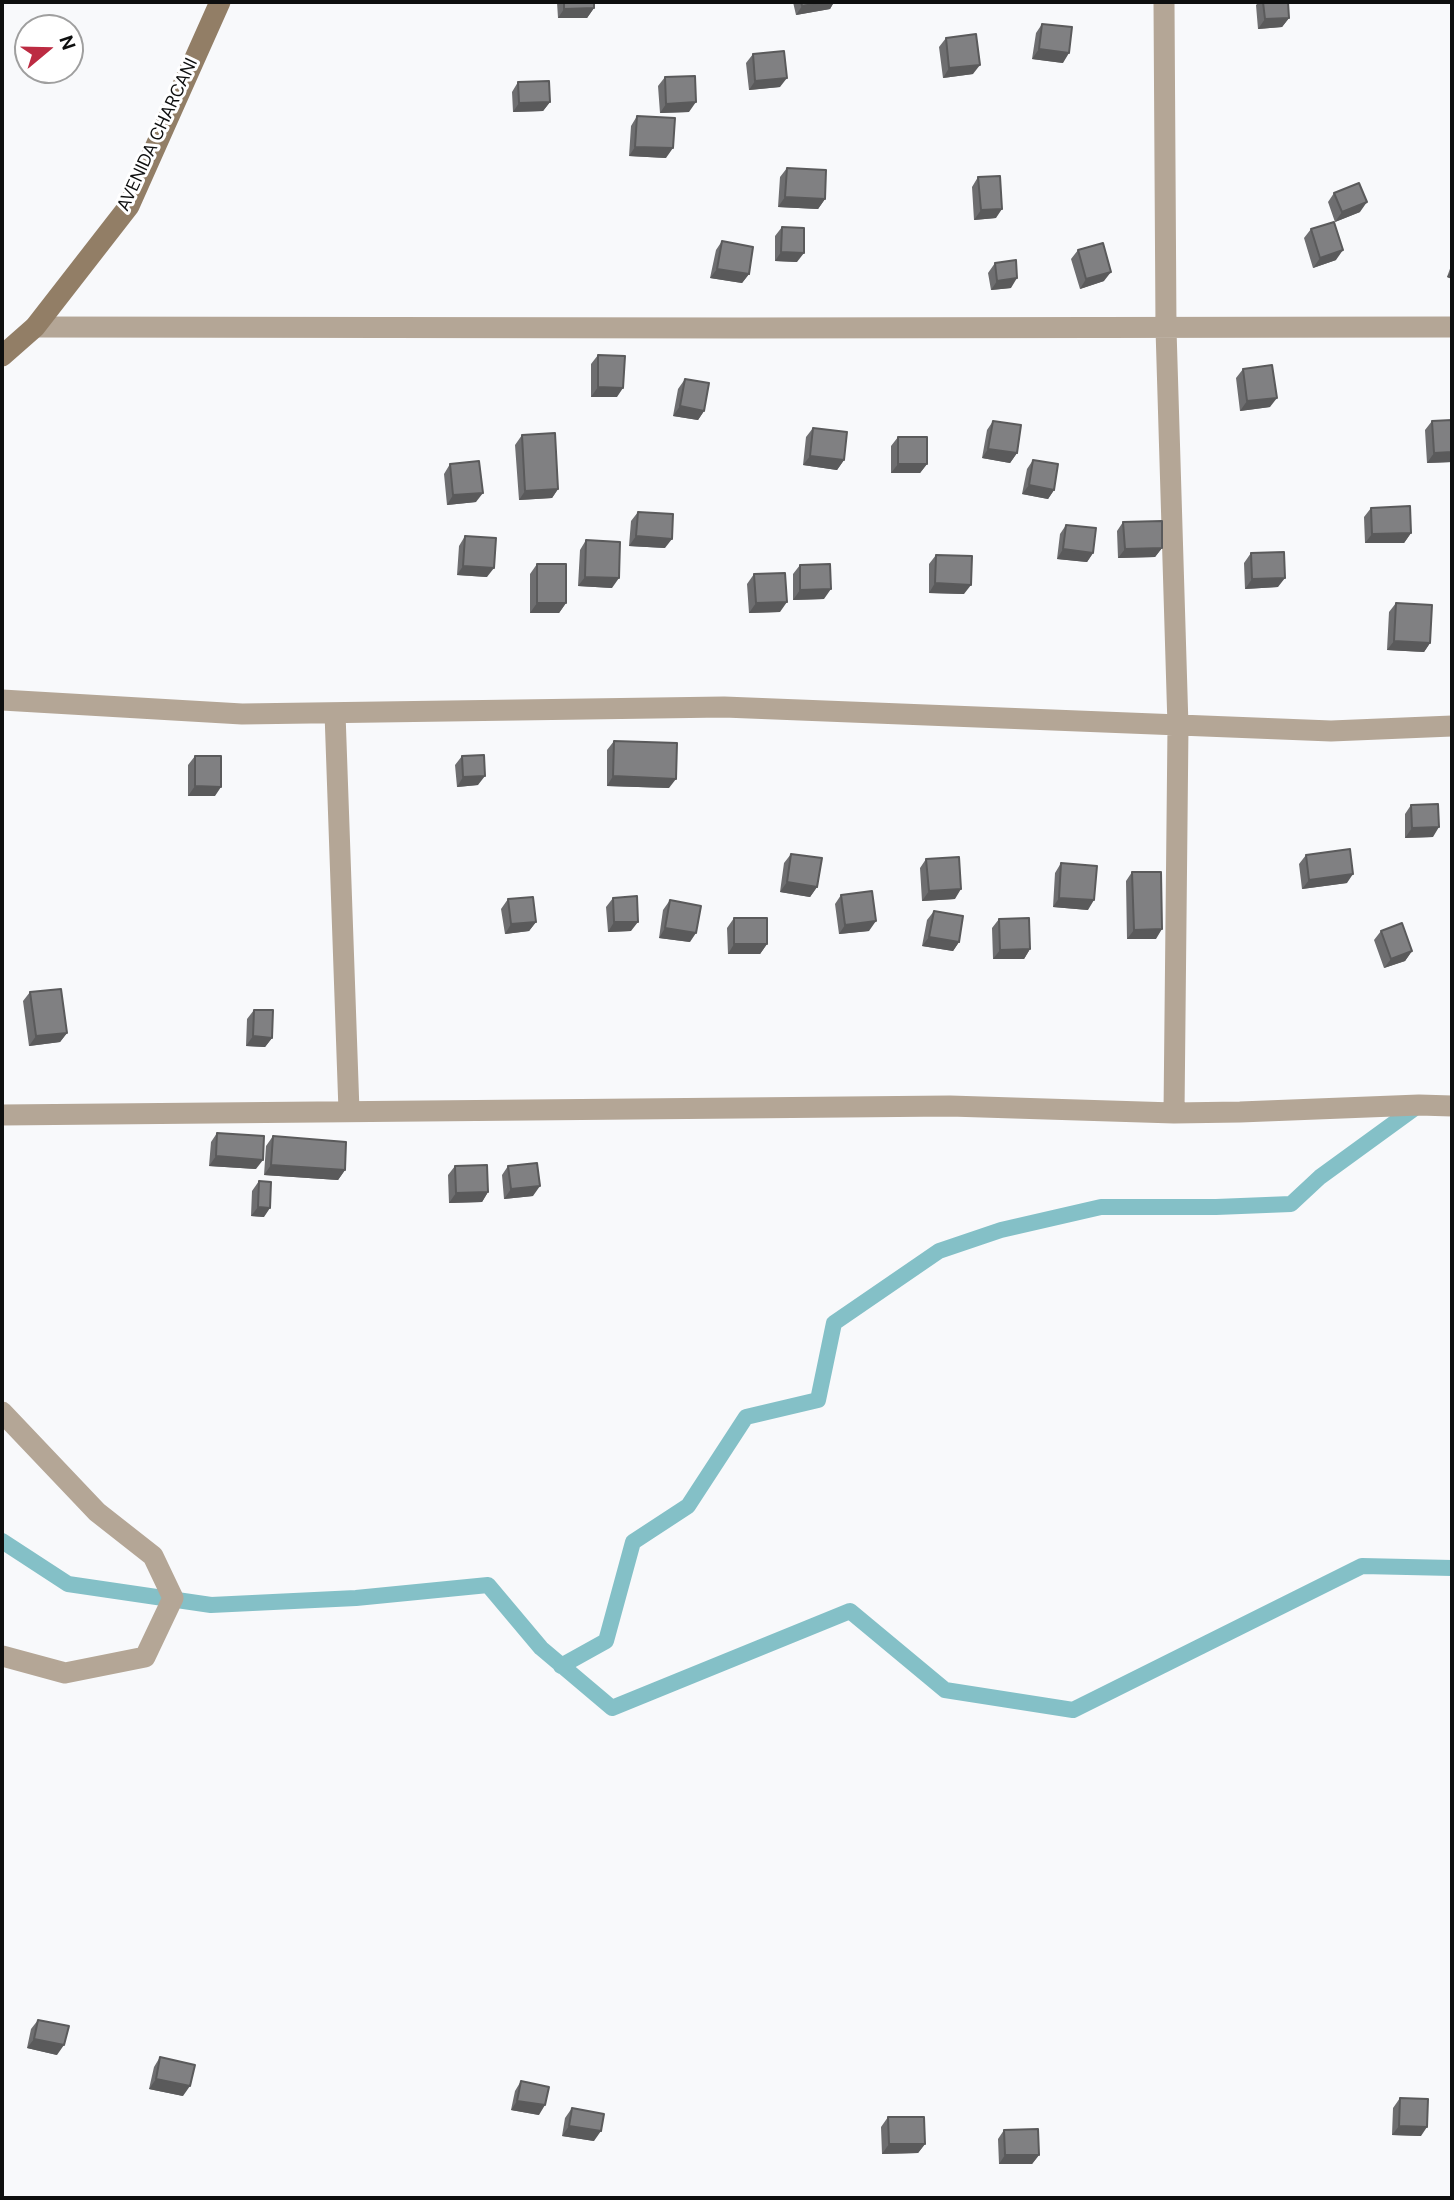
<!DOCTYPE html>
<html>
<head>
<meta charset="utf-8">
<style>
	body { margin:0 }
	#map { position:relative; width:1454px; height:2200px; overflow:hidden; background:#f8f9fb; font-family:"DM Sans",sans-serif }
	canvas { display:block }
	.frame { position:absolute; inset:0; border:4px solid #0e0f0f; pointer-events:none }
	.north { position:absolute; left:14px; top:14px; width:70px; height:70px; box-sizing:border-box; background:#fff; border:2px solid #9f9f9f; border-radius:50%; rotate:71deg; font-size:19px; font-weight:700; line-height:28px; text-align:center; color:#0e0f0f }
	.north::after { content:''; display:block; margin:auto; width:24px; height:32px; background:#bc2b42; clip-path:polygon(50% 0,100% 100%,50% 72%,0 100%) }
</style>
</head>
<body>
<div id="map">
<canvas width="1454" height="2200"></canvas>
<div class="frame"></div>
<div class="north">N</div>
</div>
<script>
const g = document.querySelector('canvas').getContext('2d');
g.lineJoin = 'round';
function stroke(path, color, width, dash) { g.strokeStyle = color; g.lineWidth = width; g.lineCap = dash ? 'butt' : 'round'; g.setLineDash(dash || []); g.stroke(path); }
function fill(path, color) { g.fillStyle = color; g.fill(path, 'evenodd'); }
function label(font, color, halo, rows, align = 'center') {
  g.font = font + ' "DM Sans",sans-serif'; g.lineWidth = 6; g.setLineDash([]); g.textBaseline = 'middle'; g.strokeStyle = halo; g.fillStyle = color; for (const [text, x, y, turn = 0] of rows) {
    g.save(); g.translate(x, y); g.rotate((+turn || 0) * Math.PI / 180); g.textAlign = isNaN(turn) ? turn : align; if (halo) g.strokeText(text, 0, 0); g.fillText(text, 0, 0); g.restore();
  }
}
stroke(new Path2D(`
	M2 1541 68 1584 211 1605 356 1598 488 1585 541 1648 612 1708 850 1611 945 1690 1073 1710 1362 1566 1452 1568
	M561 1666 606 1641 633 1542 688 1506 746 1417 818 1400 834 1323 939 1251 1001 1230 1101 1207H1216L1291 1204 1320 1177 1419 1105`), '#84c0c7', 16);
stroke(new Path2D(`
	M1164 2 1166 329 1178 726 1174 1113
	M35 327C507 326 980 331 1452 327
	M2 700 242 714 724 707 1331 731 1452 726
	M335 713 349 1111
	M2 1115 950 1106 1174 1113 1240 1112 1419 1105 1452 1106
	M2 1412 97 1512 153 1556 173 1598 145 1657 65 1673 2 1656`), '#b4a696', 21);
stroke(new Path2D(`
	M2 356 35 327 129 206 220 2`), '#927e66', 21);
fill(new Path2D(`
	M557 2H594V8L587 18H558Z
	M793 2H834L830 9 796 15Z
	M1259 2H1288L1289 18 1282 27 1258 29 1256 5Z
	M1042 24 1063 63 1032 59 1036 33Z
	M946 38 973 74 943 78 939 47Z
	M753 54 780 87 749 90 746 63Z
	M665 77 689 112 660 113 658 86Z
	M518 82 550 102 543 111 513 112 512 92Z
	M637 116 666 158 629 156 631 126Z
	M787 168 825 199 818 209 778 207 780 177Z
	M978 177 996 218 974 220 972 187Z
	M1334 193 1360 212 1335 222 1328 202Z
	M782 227 797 262 775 261V236Z
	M1311 229 1336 260 1313 268 1304 238Z
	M722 241 749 274 742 283 710 278 716 250Z
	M1078 250 1104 281 1080 289 1071 259Z
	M995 263 1011 288 991 290 988 273Z
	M1452 263V279L1447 277Z
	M598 355 617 397H591V364Z
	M1243 369 1270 407 1240 411 1236 378Z
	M685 379 704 411 698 420 673 416 678 389Z
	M993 421 1017 453 1010 463 982 458 987 430Z
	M1432 421 1452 462 1427 463 1425 430Z
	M813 428 844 460 837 470 803 465 806 437Z
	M522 435 558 489 552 498 519 500 515 445Z
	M898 437 927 464 920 473H891V446Z
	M1033 460 1054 490 1048 499 1022 494 1027 469Z
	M450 464 476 502 447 505 444 474Z
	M1371 508 1411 533 1404 543H1365L1364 517Z
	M638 512 665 548 629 546 631 521Z
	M1123 522 1162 548 1155 557 1118 558 1117 531Z
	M1066 525 1093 553 1087 562 1057 559 1060 534Z
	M465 536 487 577 457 575 459 546Z
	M586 540 612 588 578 586 580 550Z
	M1251 553 1278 587 1245 589 1244 563Z
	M936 555 964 594 929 593V564Z
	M537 564 566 603 559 613H530V574Z
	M800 565 824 599 793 600V574Z
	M754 574 780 612 749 613 747 584Z
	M1396 603 1430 643 1424 652 1387 650 1389 612Z
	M614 741 669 788 607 786V750Z
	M195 756 215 796H188V765Z
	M462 756 478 785 457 787 455 765Z
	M1411 805 1433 837 1405 838V814Z
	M791 854 817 887 810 897 780 892 784 863Z
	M1306 855 1347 883 1302 889 1299 864Z
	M926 859 955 899 922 901 920 868Z
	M1061 863 1088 910 1053 907 1055 873Z
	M1132 872 1156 939H1127L1126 881Z
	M841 895 869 931 839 934 835 904Z
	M613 898 631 931 608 932 606 907Z
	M508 899 536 922 529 931 505 934 501 909Z
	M670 900 690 942 659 938 663 910Z
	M934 911 959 942 953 951 922 946 927 920Z
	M734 918 767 944 760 954H728L727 928Z
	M999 919 1030 949 1024 959H993L992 928Z
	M1381 931 1412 951 1405 961 1384 968 1374 940Z
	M30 992 67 1033 60 1042 29 1046 23 1001Z
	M254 1010 272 1038 265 1047 246 1046 247 1019Z
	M217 1133 256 1169 209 1166 211 1142Z
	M273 1136 345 1170 338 1180 264 1175 266 1146Z
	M455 1166 488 1192 482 1202 449 1203 448 1175Z
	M508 1166 533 1196 504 1199 502 1175Z
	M259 1181 264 1217 251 1216 252 1191Z
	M38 2020 57 2055 27 2048 31 2029Z
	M160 2057 183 2096 149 2089 154 2067Z
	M521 2081 539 2115 511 2110 515 2091Z
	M1400 2098 1421 2136 1392 2135 1393 2108Z
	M572 2108 594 2141 562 2136 565 2118Z
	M888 2117 925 2144 918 2153 882 2154 881 2127Z
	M1004 2130 1039 2155 1032 2164H999L998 2139Z`), '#6e6e70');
fill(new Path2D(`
	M824 2H834L830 9 796 15 802 6Z
	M594 8 587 18H558L564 9Z
	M1289 18 1282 27 1258 29 1265 19Z
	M1039 49 1069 53 1063 63 1032 59Z
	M980 65 973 74 943 78 949 68Z
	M787 78 780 87 749 90 755 81Z
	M550 102 543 111 513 112 519 103Z
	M696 102 689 112 660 113 666 104Z
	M635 147 673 148 666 158 629 156Z
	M785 197 825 199 818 209 778 207Z
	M1367 202 1360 212 1335 222 1342 212Z
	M1002 209 996 218 974 220 981 210Z
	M1343 250 1336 260 1313 268 1320 258Z
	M781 252 804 253 797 262 775 261Z
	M717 269 749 274 742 283 710 278Z
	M1452 269V279L1447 277Z
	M1111 272 1104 281 1080 289 1086 279Z
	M1017 278 1011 288 991 290 997 281Z
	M598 387 623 388 617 397H591Z
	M1277 398 1270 407 1240 411 1247 401Z
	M680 406 704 411 698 420 673 416Z
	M988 449 1017 453 1010 463 982 458Z
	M1452 452V462L1427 463 1434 453Z
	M810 456 844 460 837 470 803 465Z
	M898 464H927L920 473H891Z
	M1029 485 1054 490 1048 499 1022 494Z
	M558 489 552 498 519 500 525 491Z
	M483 493 476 502 447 505 453 495Z
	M1411 533 1404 543H1365L1372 534Z
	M636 536 672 539 665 548 629 546Z
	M1162 548 1155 557 1118 558 1125 549Z
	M1063 549 1093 553 1087 562 1057 559Z
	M463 566 494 568 487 577 457 575Z
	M585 577 619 578 612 588 578 586Z
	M1285 578 1278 587 1245 589 1252 579Z
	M935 583 971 585 964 594 929 593Z
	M831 589 824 599 793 600 800 590Z
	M787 602 780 612 749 613 756 603Z
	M537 603H566L559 613H530Z
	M1394 641 1430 643 1424 652 1387 650Z
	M485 776 478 785 457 787 463 777Z
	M613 776 676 779 669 788 607 786Z
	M195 786 221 787 215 796H188Z
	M1439 827 1433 837 1405 838 1412 828Z
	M1353 874 1347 883 1302 889 1309 880Z
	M787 882 817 887 810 897 780 892Z
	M961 889 955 899 922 901 929 891Z
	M1059 898 1094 900 1088 910 1053 907Z
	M876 921 869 931 839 934 845 925Z
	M536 922 529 931 505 934 511 924Z
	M614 922H638L631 931 608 932Z
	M665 928 696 933 690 942 659 938Z
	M1162 929 1156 939H1127L1134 930Z
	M929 937 959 942 953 951 922 946Z
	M734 944H767L760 954H728Z
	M1030 949 1024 959H993L1000 950Z
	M1412 951 1405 961 1384 968 1391 959Z
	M67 1033 60 1042 29 1046 36 1036Z
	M253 1036 272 1038 265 1047 246 1046Z
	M216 1156 263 1160 256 1169 209 1166Z
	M271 1165 345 1170 338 1180 264 1175Z
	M540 1186 533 1196 504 1199 511 1189Z
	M488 1192 482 1202 449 1203 456 1193Z
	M258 1207 270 1208 264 1217 251 1216Z
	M34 2039 64 2045 57 2055 27 2048Z
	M156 2079 190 2086 183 2096 149 2089Z
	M517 2101 545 2105 539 2115 511 2110Z
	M569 2126 601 2131 594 2141 562 2136Z
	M1399 2126 1427 2127 1421 2136 1392 2135Z
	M889 2144H925L918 2153 882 2154Z
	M1005 2155H1039L1032 2164H999Z`), '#5a5a5b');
const building = new Path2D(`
	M564 2H594V8L564 9Z
	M801 2H824L802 6Z
	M1263 2H1288L1289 18 1265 19Z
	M1042 24 1072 27 1069 53 1039 49Z
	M976 34 980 65 949 68 946 38Z
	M784 51 787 78 755 81 753 54Z
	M695 76 696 102 666 104 665 77Z
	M549 81 550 102 519 103 518 82Z
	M637 116 675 118 673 148 635 147Z
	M787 168 826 170 825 199 785 197Z
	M1000 176 1002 209 981 210 978 177Z
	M1359 183 1367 202 1342 212 1334 193Z
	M1334 222 1343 250 1320 258 1311 229Z
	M782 227 804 228V253L781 252Z
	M722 241 753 247 749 274 717 269Z
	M1103 243 1111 272 1086 279 1078 250Z
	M1016 260 1017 278 997 281 995 263Z
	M598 355 625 356 623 388 598 387Z
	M1272 365 1277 398 1247 401 1243 369Z
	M685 379 709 383 704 411 680 406Z
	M1452 420V452L1434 453 1432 421Z
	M993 421 1021 425 1017 453 988 449Z
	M813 428 847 432 844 460 810 456Z
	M555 433 558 489 525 491 522 435Z
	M898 437H927V464H898Z
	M1033 460 1058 464 1054 490 1029 485Z
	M479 461 483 493 453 495 450 464Z
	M1410 506 1411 533 1372 534 1371 508Z
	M638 512 673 514 672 539 636 536Z
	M1162 521V548L1125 549 1123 522Z
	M1066 525 1096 528 1093 553 1063 549Z
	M465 536 496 538 494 568 463 566Z
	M586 540 620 542 619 578 585 577Z
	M1284 552 1285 578 1252 579 1251 553Z
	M936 555 972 556 971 585 935 583Z
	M537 564H566V603H537Z
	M830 564 831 589 800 590V565Z
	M785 573 787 602 756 603 754 574Z
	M1396 603 1432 605 1430 643 1394 641Z
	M614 741 677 743 676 779 613 776Z
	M484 755 485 776 463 777 462 756Z
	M195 756H221V787L195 786Z
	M1438 804 1439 827 1412 828 1411 805Z
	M1350 849 1353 874 1309 880 1306 855Z
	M791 854 822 858 817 887 787 882Z
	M959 857 961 889 929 891 926 859Z
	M1061 863 1097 866 1094 900 1059 898Z
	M1132 872H1161L1162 929 1134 930Z
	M872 891 876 921 845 925 841 895Z
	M637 896 638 922H614L613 898Z
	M533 897 536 922 511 924 508 899Z
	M670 900 701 906 696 933 665 928Z
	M934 911 963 916 959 942 929 937Z
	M734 918H767V944H734Z
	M1029 918 1030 949 1000 950 999 919Z
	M1402 923 1412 951 1391 959 1381 931Z
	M61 989 67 1033 36 1036 30 992Z
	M254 1010H273L272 1038 253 1036Z
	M217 1133 264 1136 263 1160 216 1156Z
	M273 1136 346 1142 345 1170 271 1165Z
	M537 1163 540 1186 511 1189 508 1166Z
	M487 1165 488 1192 456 1193 455 1166Z
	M259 1181 271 1182 270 1208 258 1207Z
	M38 2020 69 2026 64 2045 34 2039Z
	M160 2057 195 2065 190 2086 156 2079Z
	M521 2081 549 2087 545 2105 517 2101Z
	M1400 2098 1428 2099 1427 2127 1399 2126Z
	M572 2108 604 2114 601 2131 569 2126Z
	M888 2117H924L925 2144H889Z
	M1038 2129 1039 2155H1005L1004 2130Z`);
fill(building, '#808082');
stroke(building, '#5a5a5b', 2);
label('18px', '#0e0f0f', '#fff', [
	["AVENIDA CHARCANI",158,135,-65]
]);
</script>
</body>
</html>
